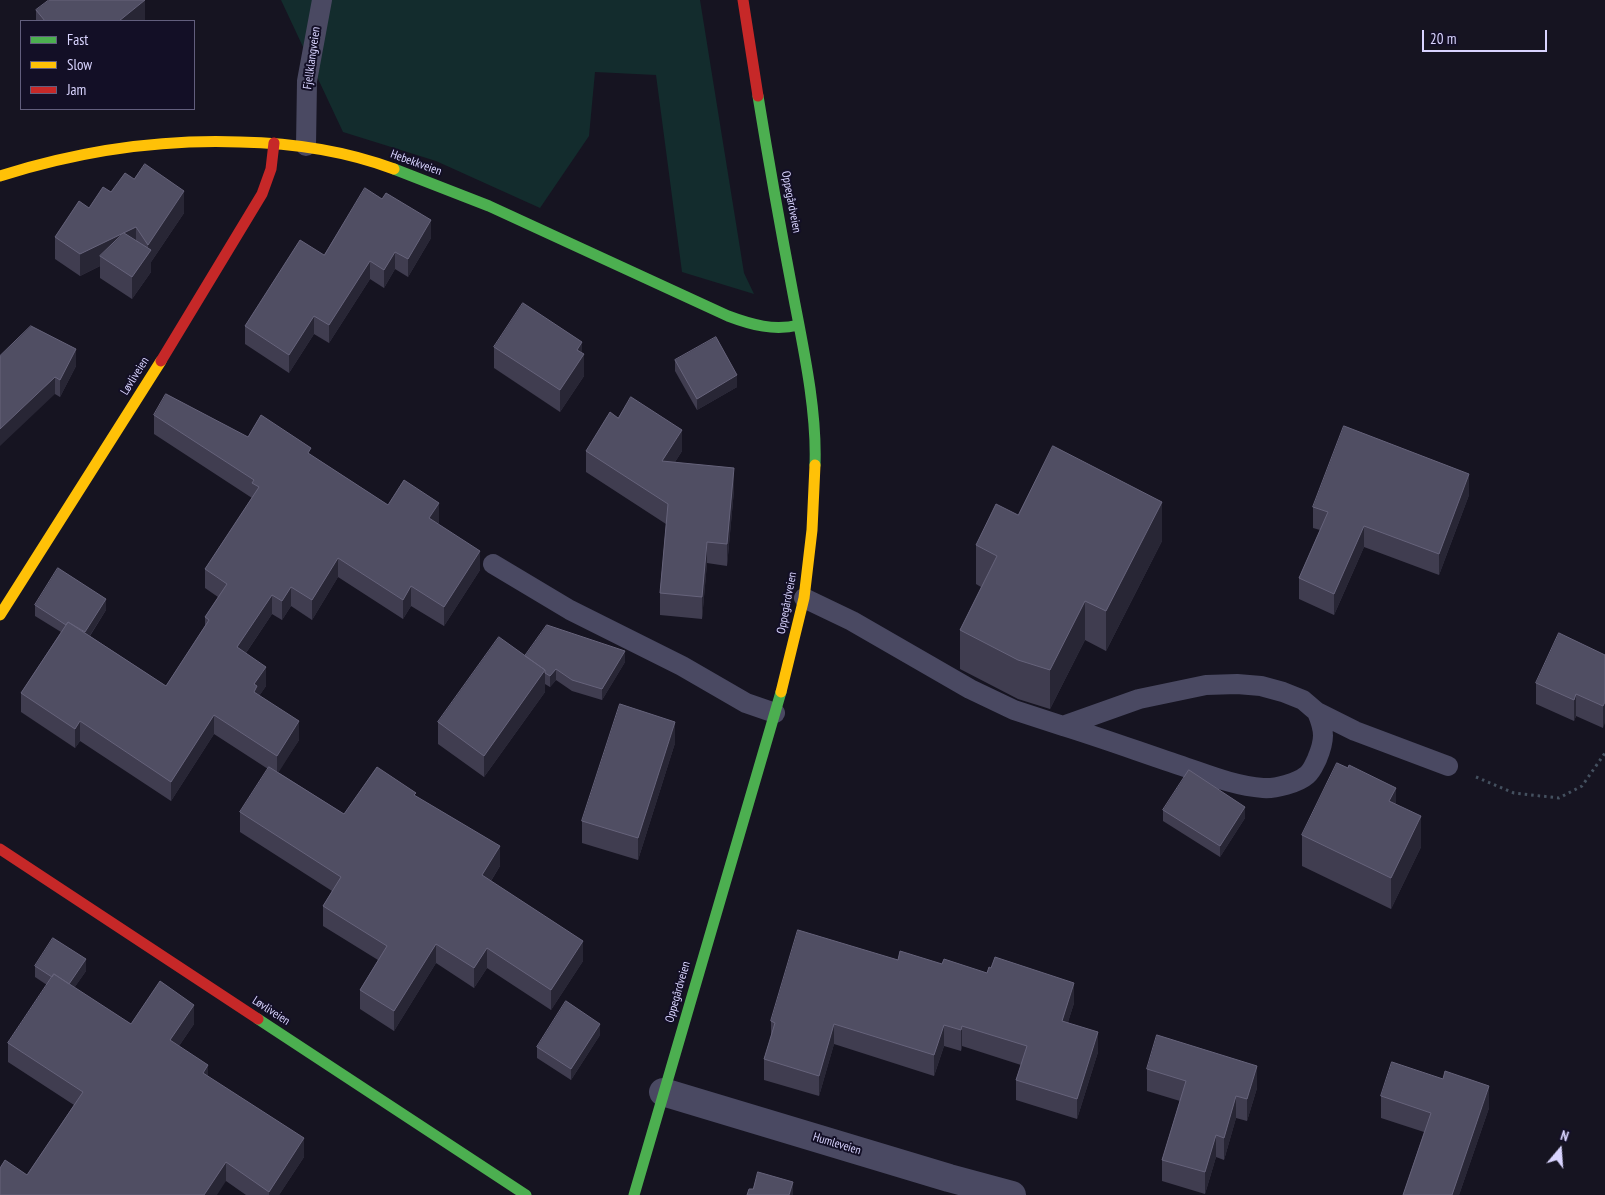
<!DOCTYPE html>
<html>
<head>
<meta charset="utf-8">
<style>
	body { margin:0 }
	#map { position:relative; width:1605px; height:1195px; overflow:hidden; background:#161421; font-family:"PT Sans Narrow",sans-serif }
	canvas { display:block }
	.legend { position:absolute; left:20px; top:20px; width:175px; height:90px; box-sizing:border-box; background:#130f26; border:1px solid #625e7d; margin:0; padding:6px 9px; list-style:none; font-size:15px; color:#d9d4ff }
	.legend li { display:flex; align-items:center; gap:10px; height:25px }
	.legend b { width:25px; border:1px solid #625e7d }
	.north { position:absolute; left:1535px; top:1125px; width:50px; height:50px; -webkit-text-stroke:4px #130f26; paint-order:stroke; rotate:18deg; font-size:14px; font-weight:700; line-height:20px; text-align:center; color:#d9d4ff }
	.north::after { content:''; display:block; margin:auto; width:18px; height:22px; background:#d9d4ff; clip-path:polygon(50% 0,100% 100%,50% 72%,0 100%) }
	.scale { position:absolute; left:1422px; top:30px; width:125px; height:22px; box-sizing:border-box; border:2px solid #d9d4ff; border-top:0; padding-left:6px; font-size:15px; line-height:18px; white-space:nowrap; color:#d9d4ff; -webkit-text-stroke:4px #130f26; paint-order:stroke }
</style>
</head>
<body>
<div id="map">
<canvas width="1605" height="1195"></canvas>
<ul class="legend">
<li><b style="height:6px;background:#4caf50"></b>Fast</li>
<li><b style="height:6px;background:#ffc107"></b>Slow</li>
<li><b style="height:6px;background:#c62828"></b>Jam</li>
</ul>
<div class="north">N</div>
<div class="scale">20 m</div>
</div>
<script>
const g = document.querySelector('canvas').getContext('2d');
g.lineJoin = 'round';
function fill(path, color) { g.fillStyle = color; g.fill(path, 'evenodd'); }
function stroke(path, color, width, dash) { g.strokeStyle = color; g.lineWidth = width; g.lineCap = dash ? 'butt' : 'round'; g.setLineDash(dash || []); g.stroke(path); }
function label(font, color, halo, rows, align = 'center') {
  g.font = font + ' "PT Sans Narrow",sans-serif'; g.lineWidth = 4; g.setLineDash([]); g.textBaseline = 'middle'; g.strokeStyle = halo; g.fillStyle = color; for (const [text, x, y, turn = 0] of rows) {
    g.save(); g.translate(x, y); g.rotate((+turn || 0) * Math.PI / 180); g.textAlign = isNaN(turn) ? turn : align; if (halo) g.strokeText(text, 0, 0); g.fillText(text, 0, 0); g.restore();
  }
}
fill(new Path2D(`
	M281 0H700L744 273 754 294 682 272 656 75 595 72 589 136 540 208 436 161 343 132Z`), '#132c2d');
stroke(new Path2D(`
	M1476 777 1514 793 1559 798 1582 786 1605 753`), '#44505f', 3, [2.5, 4]);
stroke(new Path2D(`
	M306 146 307 81 322 0
	M493 564 570 610 682 666 746 703 775 713
	M804 598 852 621 970 689 1014 710 1063 726 1139 699 1206 685 1237 684 1261 686 1283 692 1303 700 1317 712 1355 731 1448 766
	M1063 726C1102 738 1140 752 1179 765 1206 774 1234 786 1263 788 1275 789 1298 783 1307 775 1312 771 1314 765 1317 759 1325 740 1325 731 1317 712`), '#4a4962', 20);
stroke(new Path2D(`
	M663 1092 949 1178 1012 1195`), '#4a4962', 28);
stroke(new Path2D(`
	M758 96C769 164 781 231 794 299 804 351 817 412 815 465
	M394 169 489 206 728 316C752 325 774 331 799 325
	M258 1019 526 1195
	M634 1195 781 692`), '#4caf50', 11);
stroke(new Path2D(`
	M0 176C79 151 158 139 240 142 294 143 343 150 394 169
	M0 615 161 361
	M781 692 804 598 812 530 815 465`), '#ffc107', 11);
stroke(new Path2D(`
	M743 0 758 96
	M161 361 262 194 271 169 274 143
	M0 849 258 1019`), '#c62828', 11);
fill(new Path2D(`
	M36 10 145 21H36Z
	M111 192 184 213 151 262V272L132 299 100 278V266L80 276 55 259V237L89 208Z
	M431 238 408 277 395 269 384 288 370 279 329 343 314 334 289 373 245 344V326L324 255Z
	M494 347 582 354 584 376 560 412 494 368Z
	M0 356 76 366 60 397 55 394Z
	M675 360 737 387 697 410 675 371Z
	M154 415 248 437 311 455 388 505 439 522 438 524 480 570 444 626 411 606 403 619 338 577 312 620 291 606 282 620 272 614 246 653 266 686 259 696 299 740 278 772 344 814 416 796 500 866 491 881 583 961 551 1010 487 968 474 988 436 963 394 1031 360 1009V990L378 960 323 926V906L332 891 240 832V812L268 769 214 734 171 801 80 741 75 748 21 712V693L61 632 35 616V605L106 610 90 636 166 686 205 626V617L218 597 205 588V569L252 498 154 434Z
	M618 418 682 451 675 462 734 490 727 566 707 563 702 619 660 615V593L666 524 586 472V451Z
	M1469 495 1439 575 1364 547 1334 615 1299 599V578L1320 530 1313 528V507Z
	M1018 515 1162 541 1106 651 1085 640 1050 709 1018 699 960 669V630L981 587 976 584V545Z
	M1605 655 1603 728 1576 716 1574 721 1536 704V683Z
	M525 656 625 662 602 700 572 691 556 680 550 687 545 684V692L484 777 438 744V722Z
	M675 743 638 860 582 843V821Z
	M1396 804 1421 847 1391 909 1302 866V835Z
	M1163 810 1245 818 1220 857 1163 821Z
	M898 960 1074 1003 1068 1022 1098 1052 1077 1119 1016 1100V1080L1021 1065 962 1046 961 1051 944 1046 934 1076 834 1044 819 1096 764 1080V1059L771 1037V1021Z
	M35 966 86 971 74 988 131 1024H194L179 1046 208 1077 304 1157 279 1195H246L226 1181 27 1175 74 1105 8 1062V1043L47 985 35 977Z
	M600 1035 571 1080 537 1058V1047Z
	M1147 1069 1257 1088 1247 1121 1236 1118 1224 1160 1216 1157 1205 1194 1162 1181V1160L1180 1101 1147 1091Z
	M1381 1096 1489 1108 1459 1195H1403L1424 1132 1381 1118Z`), '#403d50');
fill(new Path2D(`
	M145 0V21H119Z
	M184 191V213L151 262V272L132 299V277L148 254V245Z
	M431 220V238L408 277V259Z
	M136 227V249L100 256V266L80 276V254Z
	M395 252V269L384 288V270Z
	M370 261V279L329 343V325Z
	M314 316V334L289 373V355Z
	M582 342V356L584 354V376L560 412V390L577 350Z
	M76 349V366L60 397V380Z
	M737 375V387L697 410V399Z
	M55 377V394L0 446V429Z
	M682 430V451L662 482V461Z
	M734 468V490L727 566V544Z
	M1469 474V495L1439 575V554Z
	M1162 502V541L1106 651V611Z
	M439 503V522L429 537V518Z
	M1364 526V547L1334 615V594Z
	M707 542V563L702 619V597Z
	M480 551V570L444 626V607Z
	M338 558V577L312 620V600Z
	M411 586V606L403 619V600Z
	M291 587V606L282 620V601Z
	M272 595V614L237 666V647Z
	M106 599V610L83 646V635Z
	M1085 601V640L1050 709V670Z
	M625 651V662L602 700V689Z
	M266 667V686L257 699 254 711V684Z
	M556 669V680L550 687V676Z
	M545 670V692L484 777V756Z
	M1576 694V716L1574 721V700Z
	M1605 702V723L1603 728V706Z
	M214 715V734L171 801V782Z
	M80 721V741L75 748V729Z
	M299 721V740L277 775V756Z
	M675 722V743L638 860V838Z
	M1396 788V819L1389 801Z
	M1245 807V818L1220 857V846Z
	M1421 816V847L1391 909V878Z
	M500 846V866L482 895V875Z
	M583 941V961L551 1010V990Z
	M436 944V963L394 1031V1011Z
	M487 948V968L474 988V968Z
	M86 959V971L67 998V987Z
	M1074 983V1003L1062 1041V1021Z
	M194 1005V1024L170 1059V1040Z
	M600 1024V1035L571 1080V1069Z
	M834 1024V1044L819 1096V1076Z
	M944 1025V1046L934 1076V1055Z
	M962 1026V1046L961 1051V1030Z
	M1098 1032V1052L1077 1119V1099Z
	M208 1065V1084L203 1073Z
	M1257 1066V1088L1247 1121V1099Z
	M1489 1086V1108L1459 1195H1452Z
	M1236 1096V1118L1224 1160V1138Z
	M1216 1135V1157L1205 1194V1172Z
	M304 1138V1157L279 1195H269V1192Z
	M226 1162V1181L217 1195H204Z
	M793 1182V1195H789Z`), '#282635');
const building = new Path2D(`
	M49 0H145L119 21H45L36 10Z
	M145 164 184 191 148 245 136 227 80 254 55 237 79 201 89 208 103 187 111 192 125 173 134 179Z
	M365 188 382 199 386 193 431 220 408 259 395 252 384 270 370 261 329 325 314 316 289 355 245 326 300 240 324 255Z
	M124 233 151 250 132 277 100 256Z
	M523 303 582 342 577 350 584 354 560 390 494 347Z
	M31 326 76 349 60 380 55 377 0 429V356Z
	M716 337 737 375 697 399 675 360Z
	M166 394 248 437 261 415 311 448 308 453 388 505 404 480 439 503 429 518 480 551 444 607 411 586 403 600 338 558 312 600 291 587 282 601 272 595 237 647 266 667 254 684 257 686 254 692 299 721 277 756 214 715 171 782 80 721 75 729 21 693 68 622 166 686 209 620 205 617 227 584 205 569 259 487 252 483 254 480 154 415Z
	M631 397 682 430 662 461 734 468 727 544 707 542 702 597 660 593 668 504 586 451 610 412 618 418Z
	M1344 426 1469 474 1439 554 1364 526 1334 594 1299 578 1328 512 1313 507Z
	M1053 446 1162 502 1106 611 1085 601 1050 670 1018 660 960 630 997 556 976 545 996 504 1018 515Z
	M58 568 106 599 85 632 68 622 66 625 35 605Z
	M547 625 625 651 602 689 572 680 556 669 550 676 545 673V670L525 656Z
	M1559 633 1605 655V702L1603 706 1576 694 1574 700 1536 683Z
	M499 637 545 670 484 756 438 722Z
	M620 704 675 722 638 838 582 821Z
	M1337 763 1348 768 1349 765 1396 788 1389 801 1421 816 1391 878 1302 835Z
	M269 767 344 814 377 767 416 793 414 795 500 846 482 875 583 941 551 990 487 948 474 968 436 944 394 1011 360 990 387 946 323 906 341 877 240 812Z
	M1189 770 1245 807 1220 846 1163 810Z
	M798 930 898 960 900 951 942 964 944 959 987 973 989 967 991 968 995 957 1074 983 1062 1021 1098 1032 1077 1099 1016 1080 1027 1046 962 1026 961 1030 944 1025 934 1055 834 1024 819 1076 764 1059 775 1023 771 1021Z
	M53 938 86 959 69 984 54 974 52 977 35 966Z
	M54 974 131 1024 160 981 194 1005 170 1040 208 1065 203 1073 304 1138 269 1192 226 1162 204 1195H0V1168L5 1160 27 1175 83 1092 8 1043Z
	M566 1001 600 1024 571 1069 537 1047Z
	M1157 1035 1257 1066 1247 1099 1236 1096 1224 1138 1216 1135 1205 1172 1162 1160 1186 1081 1147 1069Z
	M1392 1062 1443 1079 1445 1071 1489 1086 1452 1195H1403L1431 1113 1381 1096Z
	M758 1172 793 1182 789 1195H747L749 1189H753Z`);
fill(building, '#504e63');
stroke(building, '#66637b', 1);
label('12px', '#d9d4ff', '#130f26', [
	["Fjellklangveien",312,58,-82],
	["Hebekkveien",416,163,20],
	["Oppegårdveien",791,202,79],
	["Løvliveien",135,376,-58],
	["Oppegårdveien",787,603,-79],
	["Oppegårdveien",678,992,-74],
	["Løvliveien",271,1011,33],
	["Humleveien",837,1144,17]
]);
</script>
</body>
</html>
